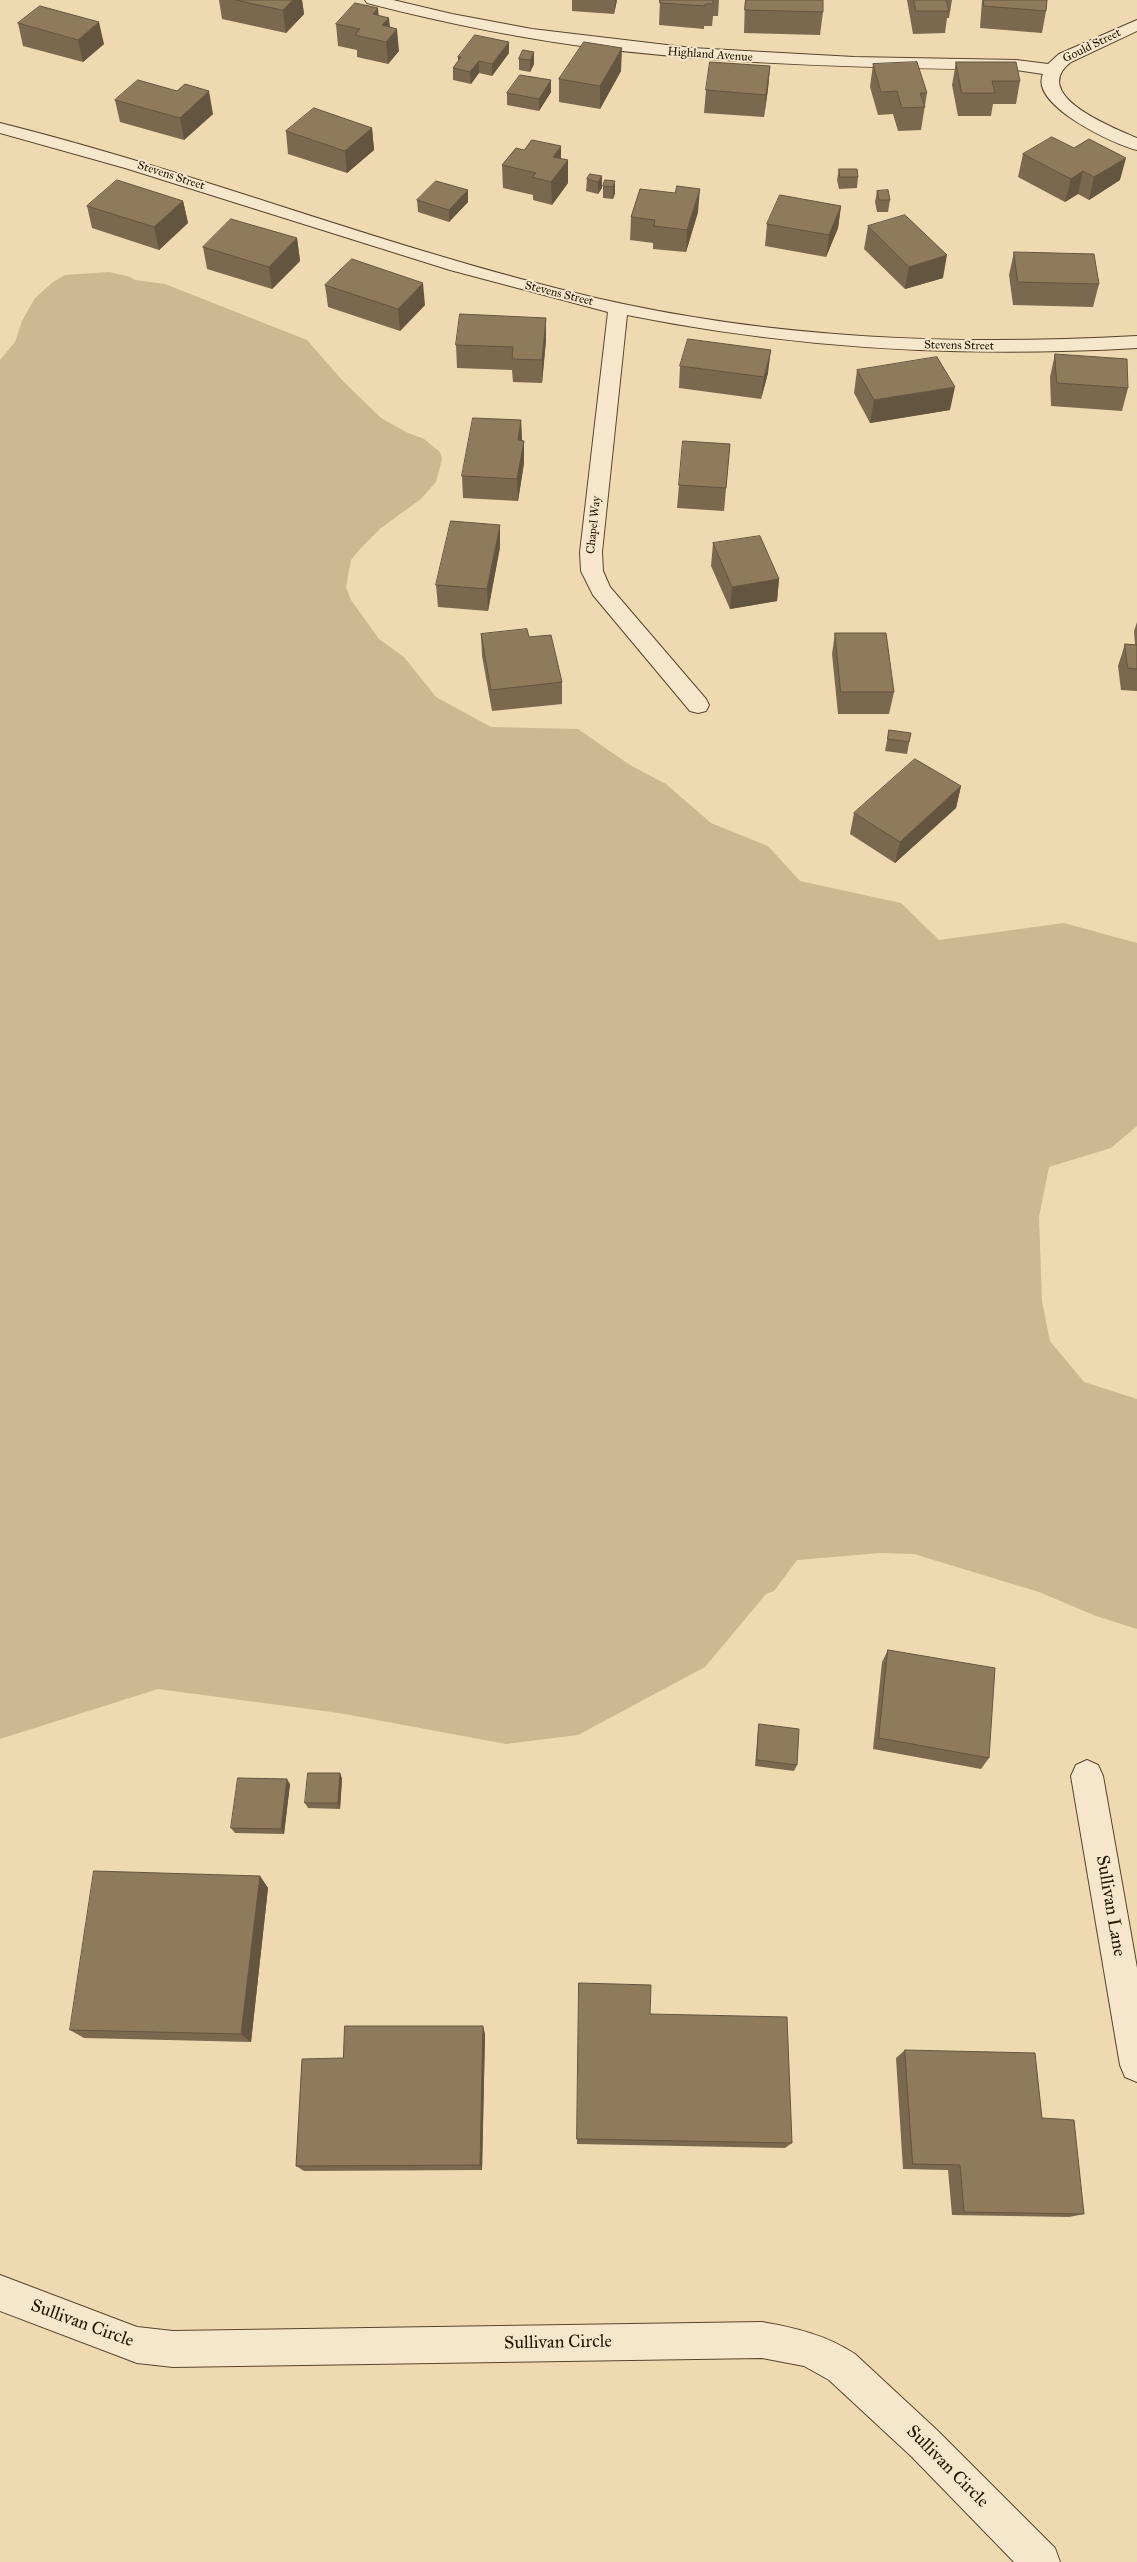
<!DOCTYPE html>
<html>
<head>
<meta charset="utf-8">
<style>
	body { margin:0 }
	canvas { display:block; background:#efd9b0 }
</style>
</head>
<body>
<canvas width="1137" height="2562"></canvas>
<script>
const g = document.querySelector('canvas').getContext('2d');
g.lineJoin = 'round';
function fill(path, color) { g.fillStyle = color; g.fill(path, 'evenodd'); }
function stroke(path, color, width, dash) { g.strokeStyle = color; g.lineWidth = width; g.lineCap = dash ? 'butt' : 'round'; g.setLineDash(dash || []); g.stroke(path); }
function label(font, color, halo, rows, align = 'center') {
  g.font = font + ' "IM FELL Great Primer",serif'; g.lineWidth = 4; g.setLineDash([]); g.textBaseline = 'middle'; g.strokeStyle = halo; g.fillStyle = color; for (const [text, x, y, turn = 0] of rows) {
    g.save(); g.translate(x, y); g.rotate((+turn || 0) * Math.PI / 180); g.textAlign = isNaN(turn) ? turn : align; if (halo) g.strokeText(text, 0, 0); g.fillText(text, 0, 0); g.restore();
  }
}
fill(new Path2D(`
	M110 272 130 277 135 280 165 284 307 340 342 380 381 418 406 432 424 439 440 452 442 459 436 482 421 499 381 528 361 548 351 560 346 587 351 600 379 639 404 657 436 697 491 727 578 729 630 765 666 784 711 823 768 846 800 881 901 903 939 940 1064 923 1137 943V1126L1111 1148 1049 1167 1039 1217 1042 1301 1050 1341 1084 1382 1137 1399V1629L1096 1616 1039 1592 914 1554 881 1553 797 1560 774 1591 766 1594 705 1667 578 1735 506 1744 339 1713 158 1689 0 1739V360L15 342 22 321 35 298 53 282 65 275Z`), '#cdb892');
const minor = new Path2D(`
	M365 0H393L452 14 532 29 692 48 854 57 1016 60 1048 64 1059 54 1137 20V31L1071 62C1028 95 1114 128 1137 138V150C1115 145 1029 105 1043 74L1016 70C881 68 746 65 612 50 529 40 448 24 367 3Z
	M0 123C201 173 394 251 596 298 774 339 955 346 1137 336V348C965 358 796 349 627 315L602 552 603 571 610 587 706 699 709 705 706 711 698 713 690 711 593 595 581 571 580 552 608 312 450 270 125 168 0 133Z
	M1087 1760 1098 1765 1103 1776 1137 1968V2082L1125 2077 1120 2065 1071 1776 1076 1765Z
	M0 2275 137 2327 173 2331 762 2322C796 2328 826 2335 855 2354L938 2431 1055 2548 1060 2562H1014L912 2457 829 2380 804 2366 762 2358 173 2367 137 2363 0 2311Z`);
stroke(minor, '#58452c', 2);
fill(minor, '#f5e6cc');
fill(new Path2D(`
	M219 0H302L304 14 286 33 222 19Z
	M572 0H617L614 14 572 11Z
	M660 0H719L718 16H713L712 26H704V29L659 25Z
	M745 0H823V12L820 35 744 33Z
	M907 0H952L949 18H947L945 33 913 34Z
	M982 0H1047L1046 11 1042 33 980 28Z
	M378 8V15L390 27 399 51 388 64 357 57V50L338 46 336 24Z
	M18 23 104 44 83 62 23 46Z
	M523 50 534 64 530 72 519 70V59Z
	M509 53 492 76 479 73 471 84 453 80V68L458 62V57Z
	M956 62 1020 81 1016 104H993L991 116H958L952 85Z
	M873 64 927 93 921 130 898 131 893 114 878 115 870 87Z
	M770 66 768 89 764 117 704 113 706 90Z
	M621 71 600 109 559 102V79Z
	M551 80V92L539 111 507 105V93Z
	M115 100 213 114 184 140 120 122Z
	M372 128 374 150 347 173 288 154 286 131Z
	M1074 148 1120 180 1089 200 1078 194 1065 202 1018 177 1023 154Z
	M561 159 568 160V183L552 205 533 200V195L503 188 502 165Z
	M839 169 858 177 857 188 839 189 837 180Z
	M602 176V188L598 194 586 191 587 179Z
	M615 181V193L613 199 603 198V186Z
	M468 190V202L449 222 418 212 417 200Z
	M877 191 890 200 888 212H877L875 202Z
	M183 201 188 223 159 250 92 228 87 206Z
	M841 206 838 228 826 257 765 246 767 224Z
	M698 212 686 252 653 249V243L630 240 631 217Z
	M868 226 943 278 905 289 864 249Z
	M297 238 300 261 272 289 207 269 203 247Z
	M1014 252 1099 284 1093 307 1013 305 1009 275Z
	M325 285 425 305 400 331 328 307Z
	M546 340 542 383 513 382 512 370 457 368 456 345Z
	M1055 354 1128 388 1122 411 1051 406 1050 377Z
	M680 366 768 373 761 399 679 388Z
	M857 370 950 410 870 423 854 393Z
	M521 420 522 441H524V463L518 501 463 498 462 476Z
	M730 444 724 511 677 508 679 485Z
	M713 543 779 579 777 601 730 609 711 566Z
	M500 547 488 611 438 607 436 585Z
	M1137 622V691L1121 690 1118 666 1125 644 1135 645 1134 631Z
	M835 633 894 692 889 714H838L832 654Z
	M481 634 529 637 562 682V704L492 711 482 656Z
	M889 730 911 733 907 754 885 751Z
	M961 786 956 808 895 863 850 834 854 813Z
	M888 1650 989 1758 981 1769 873 1749 882 1662Z
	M759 1724 797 1765 794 1771 755 1766 758 1730Z
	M340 1773 342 1779 340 1809 308 1808 305 1803Z
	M290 1784 284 1834 235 1833 231 1828Z
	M260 1876 268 1888 251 2042 84 2038 70 2030Z
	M579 1983 792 2143 785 2148 577 2144Z
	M485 2034 482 2170 304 2171 296 2166 343 2058Z
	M905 2050 1042 2118 1084 2214 1069 2217 952 2215 948 2170 903 2169 896 2058Z`), '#7b694f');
fill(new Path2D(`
	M293 0H302L304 14 286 33 283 10Z
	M615 0H617L614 14Z
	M378 8 380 31 373 14Z
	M389 18 391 36 397 29 399 51 388 64 386 42 382 25Z
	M99 22 104 44 83 62 78 40Z
	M509 42V53L492 76V64Z
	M622 48 621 71 600 109V86Z
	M534 52V64L530 72V60Z
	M479 61V73L471 84 470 72Z
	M770 66 768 89 764 117 766 95Z
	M551 80V92L539 111V99Z
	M209 91 213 114 184 140 180 118Z
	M372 128 374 150 347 173 345 151Z
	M561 146V169L553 157Z
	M1126 158 1120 180 1089 200 1094 177Z
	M568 160V183L552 205 551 182Z
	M1083 171 1078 194 1065 202 1071 179Z
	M602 176V188L598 194V182Z
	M615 181V193L613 199V187Z
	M700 189 698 212 686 252 687 230Z
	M468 190V202L449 222V210Z
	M183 201 188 223 159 250 154 227Z
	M841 206 838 228 826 257 829 235Z
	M297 238 300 261 272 289 269 267Z
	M947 255 943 278 905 289 909 267Z
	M423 283 425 305 400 331 398 309Z
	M546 318V340L542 383V360Z
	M771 350 768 373 761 399 764 377Z
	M955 387 950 410 870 423 874 400Z
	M521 420 522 443 518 440Z
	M524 441V463L518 501 517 479Z
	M500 525V547L488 611 487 589Z
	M779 579 777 601 730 609 732 587Z
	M961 786 956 808 895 863 900 842Z
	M340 1773 342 1779 340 1809 338 1803Z
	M287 1779 290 1784 284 1834 281 1829Z
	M260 1876 268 1888 251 2042 241 2034Z
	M483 2026 485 2034 482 2170 480 2165Z`), '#645540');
const building = new Path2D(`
	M236 0H293L283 10Z
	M660 0H713V4H705V6L660 3Z
	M746 0H823V12L745 10Z
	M914 0H946L949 11H916Z
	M984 0H1047L1046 11 984 6Z
	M355 3 378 8 373 14 389 18 382 25 397 29 386 42 355 35 360 29 336 24Z
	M40 6 99 22 78 40 18 23Z
	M475 35 509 42 492 64 479 61 470 72 453 68 461 57H458Z
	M584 42 622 48 600 86 559 79Z
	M523 50 534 52 530 60 519 59Z
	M710 62 770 66 766 95 706 90Z
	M917 62 927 93H920L925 107 902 108 897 91 881 92 873 64Z
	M956 62H1016L1020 81H992L995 93H962Z
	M520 75 551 80 539 99 507 93Z
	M138 80 177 91 185 84 209 91 180 118 115 100Z
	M314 108 372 128 345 151 286 131Z
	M1052 137 1074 148 1089 139 1126 158 1094 177 1083 171 1071 179 1023 154Z
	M532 140 561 146 553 157 568 160 551 182 532 177 536 173 502 165 516 148 524 150Z
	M839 169H857L858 177H840Z
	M590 174 602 176 598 182 587 179Z
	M117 180 183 201 154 227 87 206Z
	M605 180 615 181 613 187 603 186Z
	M436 181 468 190 449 210 417 200Z
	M677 186 700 189 687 230 654 226 655 220 631 217 640 189 675 193Z
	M888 190 890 200H879L877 191Z
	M780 195 841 206 829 235 767 224Z
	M905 215 947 255 909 267 868 226Z
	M231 219 297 238 269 267 203 247Z
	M1014 252 1094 254 1099 284 1018 282Z
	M352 259 423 283 398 309 325 285Z
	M460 314 546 318 542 360 512 359 513 347 456 345Z
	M688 339 771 350 764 377 680 366Z
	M1055 354 1127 359 1128 388 1057 383Z
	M937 357 955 387 874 400 857 370Z
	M473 418 521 420 518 440 524 441 517 479 462 476Z
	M683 441 730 444 726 488 679 485Z
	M451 521 500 525 487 589 436 585Z
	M760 536 779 579 732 587 713 543Z
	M527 629 529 637 551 635 562 682 491 690 481 634Z
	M835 633H886L894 692H841Z
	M1125 644 1137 645V669L1128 668Z
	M889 730 911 733 909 742 888 739Z
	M915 759 961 786 900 842 854 813Z
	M888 1650 995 1668 989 1758 879 1738Z
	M759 1724 799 1729 797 1765 757 1760Z
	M308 1773H340L338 1803H305Z
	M238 1778 287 1779 281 1829 231 1828Z
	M94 1871 260 1876 241 2034 70 2030Z
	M579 1983 651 1985 650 2014 787 2017 792 2143 577 2139Z
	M345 2026H483L480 2165 296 2166 302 2059 343 2058Z
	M905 2050 1035 2053 1042 2118 1074 2120 1084 2214 964 2212 960 2165 913 2164Z`);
fill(building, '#8f7a5c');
stroke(building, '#645540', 1);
label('12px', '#261400', '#f5e6cc', [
	["Gould Street",1092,46,-26],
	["Highland Avenue",710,55,4],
	["Stevens Street",171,176,18],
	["Stevens Street",559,294,14],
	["Stevens Street",959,346,1],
	["Chapel Way",594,525,-84]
]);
label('18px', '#261400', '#f5e6cc', [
	["Sullivan Lane",1110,1906,80],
	["Sullivan Circle",82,2324,20],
	["Sullivan Circle",558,2343,-1],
	["Sullivan Circle",947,2467,45]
]);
</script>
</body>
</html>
